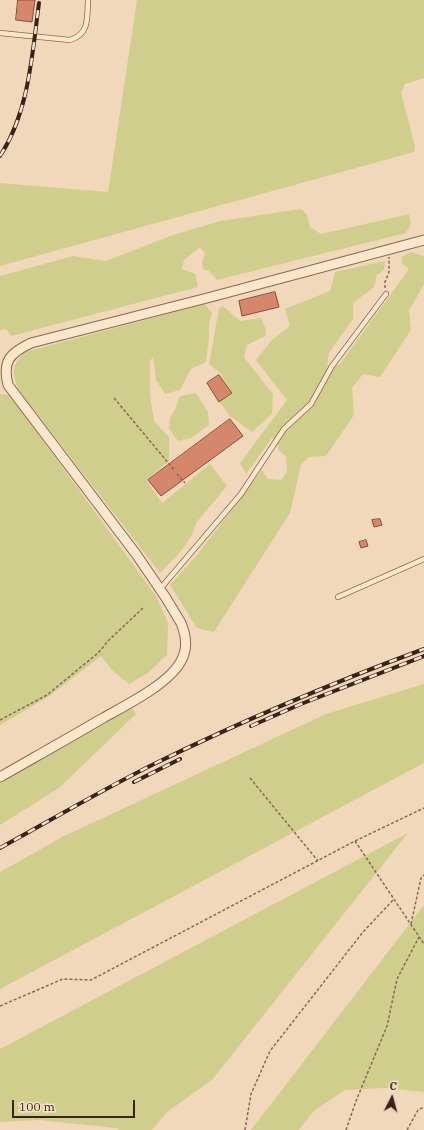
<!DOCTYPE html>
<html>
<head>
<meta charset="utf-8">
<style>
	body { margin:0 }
	#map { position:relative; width:424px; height:1130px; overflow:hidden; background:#f2d8ba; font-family:"IBM Plex Serif",serif }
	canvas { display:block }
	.north { position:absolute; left:372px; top:1078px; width:40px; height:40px; -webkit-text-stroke:3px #f9e4ca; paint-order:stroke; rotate:6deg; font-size:11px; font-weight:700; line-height:16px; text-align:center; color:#372319 }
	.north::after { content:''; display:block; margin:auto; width:14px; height:18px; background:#372319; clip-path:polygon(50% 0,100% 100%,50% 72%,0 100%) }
	.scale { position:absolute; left:12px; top:1100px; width:123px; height:18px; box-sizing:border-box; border:2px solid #372319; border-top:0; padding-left:5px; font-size:12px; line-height:14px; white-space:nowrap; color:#372319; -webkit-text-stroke:3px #f9e4ca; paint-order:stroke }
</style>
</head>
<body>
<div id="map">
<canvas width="424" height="1130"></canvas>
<div class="north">С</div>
<div class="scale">100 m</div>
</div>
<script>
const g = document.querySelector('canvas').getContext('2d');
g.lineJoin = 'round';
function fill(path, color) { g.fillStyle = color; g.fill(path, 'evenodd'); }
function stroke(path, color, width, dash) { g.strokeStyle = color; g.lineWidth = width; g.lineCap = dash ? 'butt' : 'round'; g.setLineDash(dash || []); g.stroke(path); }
fill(new Path2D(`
	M137 0H424V78L405 84 401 93 415 146 414 152 0 266V183L108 192Z
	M301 209 307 214 310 227 321 234 409 214 411 224 406 233 217 280 209 271 203 269 202 261 205 254 200 247 184 260 182 269 195 274 198 287 11 336 6 329 0 330V276L73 256 106 261 170 236 220 221Z
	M411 252 424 256V284L409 311 411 330 380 377 363 374 352 388 354 415 326 456 309 457 301 465 290 513 214 632 197 628 170 585 197 555 262 470 268 479 281 480 287 472 286 457 278 449V442L272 438 246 474 240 463 287 400 256 360 272 340 290 326 285 309 330 291 335 272 385 261 384 270 377 275 374 287 353 303V319L329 353 327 369 340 364 409 269 402 263V257Z
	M205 304 212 313 209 323V338L206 362 191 369 180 390 165 394 156 380 153 357 150 361V395L154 421 169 437V461L146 480 162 503 210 464 227 486 196 523C193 541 172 561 160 573L20 392C12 375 10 366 25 352Z
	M223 306 240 321 261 318 266 330 265 336 247 345 244 357 273 394 272 414 252 432 230 416 220 402 233 393 220 373 209 364 219 308Z
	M196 393 208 412 209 425 191 438 178 441 169 429 170 417 175 410 180 396Z
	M0 394 10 395 156 596 168 623 167 655 148 673 129 684 112 670 101 656 48 697 0 725Z
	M424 684V763L0 989V872L62 837 326 714Z
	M132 708 136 714 59 788 0 825V783Z
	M408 833 212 1080 167 1112 152 1130H119L116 1128 40 1120 0 1122V1049Z
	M424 905V1092L384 1088 345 1090 314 1111 299 1130H251Z`), '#d0ce8d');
const building = new Path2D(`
	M18 0H35L32 22 16 20Z
	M275 292 279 307 242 316 239 301Z
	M219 375 232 393 219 402 207 383Z
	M230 419 243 436 161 496 148 480Z
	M380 519 382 525 374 527 372 520Z
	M366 540 368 546 361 548 359 542Z`);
fill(building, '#d4876b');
stroke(building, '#8b4b36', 1);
const service = new Path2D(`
	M0 33 70 40C90 34 87 17 88 0
	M160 589 241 494 284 429 311 404 332 366 386 294
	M338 597 424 559`);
const minor = new Path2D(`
	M0 777C35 757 69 738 103 718 126 705 169 684 181 661 188 649 186 635 181 623L166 598 136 554 8 385C2 361 10 353 31 343L211 297 424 240`);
stroke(service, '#8a6752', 6);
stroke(minor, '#8a6752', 11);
stroke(new Path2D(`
	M385 288V282L389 272V257
	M114 398 175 471
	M177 474 185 483
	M0 720 47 695 98 653 109 640 143 608
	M250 778 318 861
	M355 841 424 944
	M411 924 421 878 424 875
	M0 1006 63 979 91 980 355 841 424 808
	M245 1130 251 1094 270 1051 363 932 394 899
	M346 1130 356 1101 387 1026 397 979 419 937
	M407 1130 418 1110 424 1107`), '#8a6752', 1.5, [3, 2]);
stroke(service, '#fce7cd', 4.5);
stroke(minor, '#fce7cd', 9);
const rail = new Path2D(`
	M0 156C29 112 32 55 39 3
	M251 726 301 704 424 656
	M134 782 180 759
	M0 848C51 820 102 790 154 764 242 721 332 683 424 649`);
stroke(rail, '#372319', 4);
stroke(rail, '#f9e4ca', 2.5, [8]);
</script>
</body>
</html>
